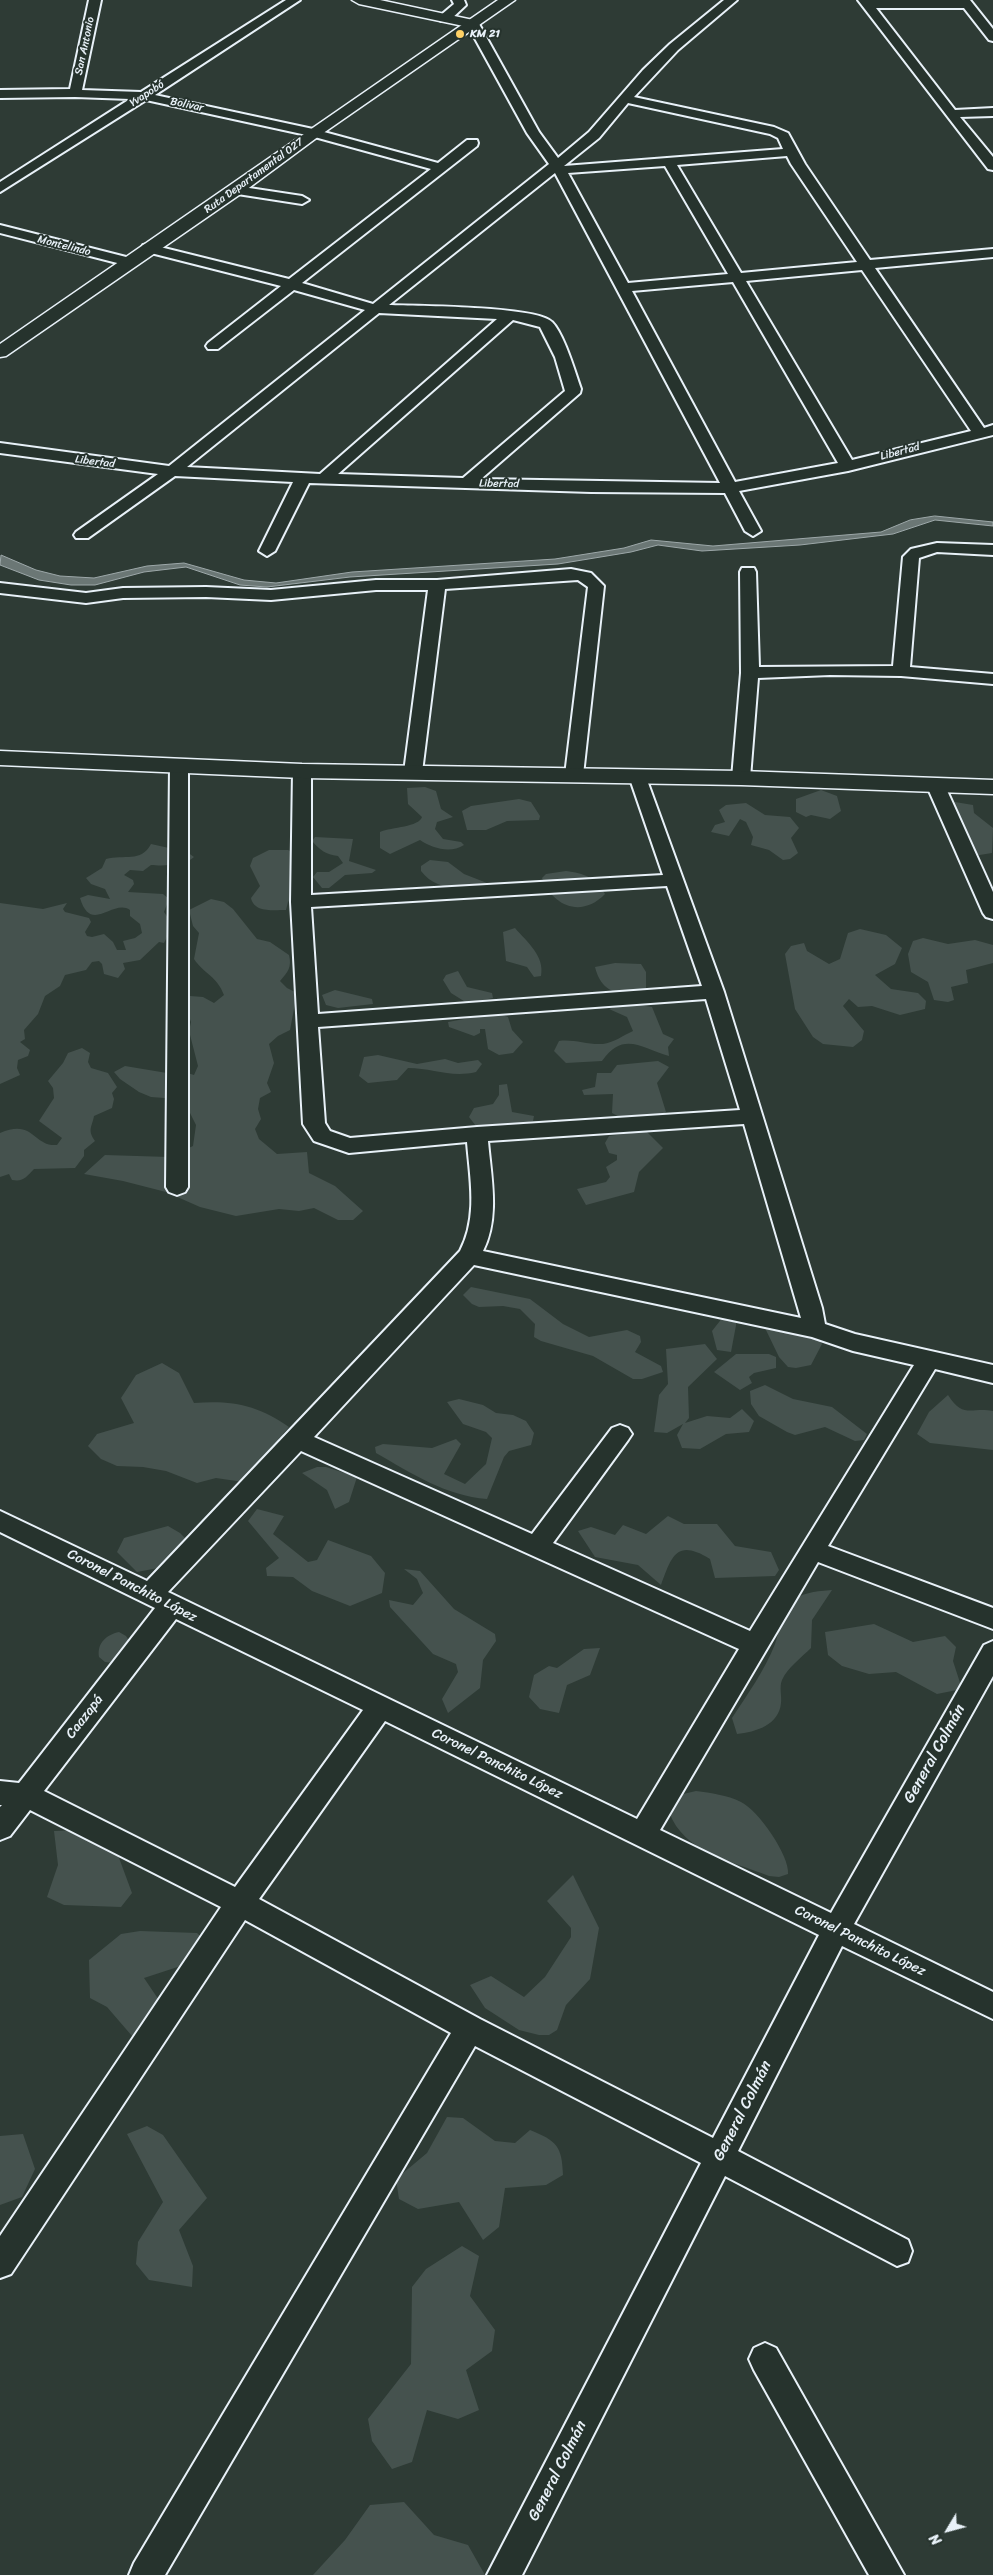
<!DOCTYPE html>
<html>
<head>
<meta charset="utf-8">
<style>
	body { margin:0 }
	#map { position:relative; width:993px; height:2575px; overflow:hidden; background:#2e3b35; font-family:Sriracha,sans-serif }
	canvas { display:block }
	.north { position:absolute; left:923px; top:2505px; width:50px; height:50px; -webkit-text-stroke:4px #26332d; paint-order:stroke; rotate:233deg; font-size:14px; font-weight:700; line-height:20px; text-align:center; color:#e8f1f8 }
	.north::after { content:''; display:block; margin:auto; width:18px; height:22px; background:#e8f1f8; clip-path:polygon(50% 0,100% 100%,50% 72%,0 100%) }
</style>
</head>
<body>
<div id="map">
<canvas width="993" height="2575"></canvas>
<div class="north">N</div>
</div>
<script>
const g = document.querySelector('canvas').getContext('2d');
g.lineJoin = 'round';
function fill(path, color) { g.fillStyle = color; g.fill(path, 'evenodd'); }
function stroke(path, color, width, dash) { g.strokeStyle = color; g.lineWidth = width; g.lineCap = dash ? 'butt' : 'round'; g.setLineDash(dash || []); g.stroke(path); }
function label(font, color, halo, rows, align = 'center') {
  g.font = font + ' Sriracha,sans-serif'; g.lineWidth = 4; g.setLineDash([]); g.textBaseline = 'middle'; g.strokeStyle = halo; g.fillStyle = color; for (const [text, x, y, turn = 0] of rows) {
    g.save(); g.translate(x, y); g.rotate((+turn || 0) * Math.PI / 180); g.textAlign = isNaN(turn) ? turn : align; if (halo) g.strokeText(text, 0, 0); g.fillText(text, 0, 0); g.restore();
  }
}
fill(new Path2D(`
	M425 787 436 791 441 809 453 817 437 822 435 829 443 839 461 842 464 845C450 854 432 848 420 840L390 854 380 848V832C392 827 419 827 422 817L408 804 407 788Z
	M821 790 837 796 841 811 830 819 811 815 806 817 796 812V799Z
	M519 799 531 802 540 816 539 820 507 821 486 830H467L462 811 471 806Z
	M955 802 973 805 974 813 993 828 992 853 967 857 947 817Z
	M746 803 765 815 790 817 799 828 791 838 798 853 790 859 783 860 769 850 751 845 753 837 746 822 740 819 729 836 711 832 715 825 725 822 719 810 726 805Z
	M315 837 353 839 349 861 376 870 372 873 345 875 329 888H322L313 877 317 872H329L343 863 338 856C325 854 321 851 312 841Z
	M151 844 187 852 194 857C185 866 162 866 151 865L143 871 130 870 124 875 133 880 134 884 128 892 163 894 169 899 164 912 173 925 164 943 159 942 140 960 123 963 125 969 118 978 104 974 102 964 99 961 92 962 86 970 65 975 60 986 45 996 38 1014 24 1030 25 1039 20 1042 30 1050 28 1056 18 1060 17 1068 20 1075 0 1084V903L43 909 67 903 63 909 65 912 89 918 91 922 85 932 87 936 92 937 104 934 113 942 117 950H126L123 941 135 938 142 933 140 924 130 916V910C113 898 91 935 80 898L88 895 110 899 105 889 91 884 86 878 102 868 106 859C124 854 141 863 151 844Z
	M269 850H288L293 852 297 892 288 902 286 910C274 910 254 913 251 898L260 886 250 866 253 858Z
	M430 860 448 862 464 874 487 883C464 890 437 892 421 871V866Z
	M566 871C584 873 596 878 605 894 582 918 553 907 542 878L546 874Z
	M211 899 224 902 233 909 257 939 270 942 289 955C292 967 288 972 280 981L287 988 297 993 290 1030 278 1036 269 1044 274 1063 267 1083 271 1092 260 1098 258 1109 261 1119 255 1129 259 1139 277 1154 307 1152 309 1173 335 1186 363 1211 353 1220H338L314 1208 299 1211 279 1209 236 1216 200 1207 166 1192 123 1181 84 1174 105 1155 169 1157 193 1146 196 1125 187 1107 178 1099 151 1097 139 1092 120 1079 114 1072 125 1066 167 1073 181 1071 194 1075 198 1066 189 1031 191 1022 184 1004 190 996 203 997 214 1003 224 995C217 976 204 974 194 959L199 933 193 926 189 910Z
	M515 928C527 942 545 956 541 976L534 977 527 967 506 961 503 932Z
	M860 929 886 935 902 948 895 964 875 975 891 989 918 993 926 1001 925 1009 900 1015 872 1006 858 1007 849 999 843 1006 864 1031 862 1040 853 1047 823 1044 813 1037 795 1009 785 954 791 946 804 943 807 951 829 964 840 959 848 933Z
	M923 938 948 944 975 940 993 945V963L966 970 968 983 951 987 954 1000 948 1002 934 1000 928 982 911 972 908 954 913 941Z
	M615 963 641 964 646 972V990C621 996 602 995 595 967Z
	M458 971 467 987 492 993 493 998 467 1003 451 993 443 980 446 975Z
	M335 990 372 999 373 1004 338 1008 326 1005 322 995Z
	M624 1003 652 1007 663 1034 674 1039 668 1047 669 1056C642 1049 624 1030 602 1061L566 1063 554 1051 559 1041C574 1039 587 1045 603 1044 613 1043 624 1035 633 1031L627 1017 609 1009Z
	M496 1013 508 1017 512 1030 523 1042 513 1053 499 1055 488 1049 485 1029H480V1033L474 1036 449 1027 448 1022Z
	M82 1048 90 1053 88 1062 91 1068 108 1073 117 1087 112 1093 114 1099 112 1108 94 1116C92 1127 87 1130 95 1141L84 1150V1156L75 1168 34 1169C26 1177 24 1182 12 1180L9 1174 0 1177V1133C34 1118 33 1147 57 1145L62 1138 39 1121 54 1098 53 1088 48 1081 63 1063 68 1053Z
	M378 1055 417 1064 445 1059 458 1063 478 1060 482 1064 476 1072C451 1078 432 1068 408 1068L397 1080 368 1083 359 1076 364 1057Z
	M658 1061 669 1067 657 1083 666 1112C642 1125 637 1127 612 1113L613 1094 584 1095 582 1090 595 1087 597 1073H611L617 1065Z
	M507 1084 512 1112 534 1116 533 1121 506 1127 476 1126 469 1117 474 1108 493 1104 499 1095V1085Z
	M646 1131 663 1148 639 1172 634 1192 586 1205 577 1189 606 1182 610 1177 606 1167 617 1160V1155L609 1153 605 1143 609 1136Z
	M471 1287 530 1299 563 1324 589 1337 627 1330 640 1336 641 1342 635 1352 661 1366 663 1372 642 1379H633L593 1356 541 1341 534 1337 535 1324 520 1309 503 1306 479 1307 472 1304 463 1295Z
	M723 1317 737 1320 731 1352 717 1350 712 1331Z
	M794 1325 811 1328 822 1344 811 1365 796 1368 788 1367 779 1357 765 1328Z
	M705 1344 717 1359 688 1387 689 1418 685 1423 707 1416 730 1418 742 1409 754 1421 749 1432 726 1434 700 1449 682 1448 677 1435 683 1424 667 1433 654 1432 659 1395 668 1384 666 1349Z
	M736 1354H769L776 1357V1368L754 1373 749 1377 752 1383 740 1390 714 1372Z
	M162 1363 179 1373 194 1403C232 1400 258 1405 289 1427L283 1434 279 1453 243 1482 216 1478 197 1483 166 1471 143 1467 117 1466 101 1459 88 1446 97 1434 134 1423 121 1398 136 1375Z
	M765 1385 793 1399 832 1407 867 1434 864 1440 855 1441 825 1427 795 1435 787 1432 759 1416 751 1404 750 1391Z
	M948 1395C963 1419 971 1407 993 1411V1450L930 1443 917 1434 929 1412Z
	M459 1399 483 1405 496 1413 513 1415 526 1421 534 1433 531 1445 509 1451 504 1457 487 1499C446 1496 411 1473 376 1453L375 1447 383 1444 432 1448 456 1439 461 1444 444 1474 465 1484 486 1464 492 1438 486 1432 463 1424 447 1402Z
	M317 1467H326L357 1477 349 1502 335 1509 327 1490 302 1473Z
	M257 1509 284 1516 273 1534 308 1562 317 1560 328 1540 371 1556 385 1573 382 1593 350 1606 312 1591 293 1577 267 1576 266 1568 279 1558 248 1521Z
	M668 1516 684 1524H717L735 1546 771 1552 779 1570 775 1576 715 1578 710 1559C677 1539 672 1555 661 1585L638 1565 595 1557 578 1531 591 1527 615 1535 623 1525 646 1534Z
	M168 1526 180 1533 189 1542 164 1571 158 1568 137 1572 117 1552 124 1538Z
	M404 1569 420 1571 454 1609 495 1634 496 1641 483 1660 480 1688 448 1713 442 1699 458 1672 456 1664 433 1654 390 1607 389 1600 413 1605 423 1593 417 1579Z
	M832 1590 812 1620 811 1648C802 1657 787 1668 782 1680 779 1687 782 1696 781 1703 779 1725 756 1732 737 1734L732 1718C747 1695 765 1670 775 1644 780 1631 779 1615 789 1604 800 1592 818 1591 832 1590Z
	M874 1624 913 1642 945 1636 956 1647 953 1661 962 1689 937 1694 896 1672 869 1674 842 1666 828 1655 825 1632Z
	M119 1632 126 1636 130 1642 114 1663 105 1662 99 1657C97 1643 106 1635 119 1632Z
	M600 1648 590 1675 567 1685 559 1713 540 1709 529 1697 534 1675 549 1666 557 1668 584 1649Z
	M696 1791C711 1793 727 1795 741 1802 758 1810 790 1856 788 1874L779 1877 769 1876C732 1861 684 1853 669 1812L679 1795Z
	M85 1830 115 1847 132 1893 121 1907 64 1905 47 1897 58 1865 54 1831Z
	M573 1875 599 1928 590 1979 566 2005 557 2030 549 2035H539L519 2030 485 2008 470 1985 491 1976 524 1997 545 1977 571 1937V1928L547 1901Z
	M140 1931 197 1933 210 1945 199 1960 144 1978 165 2009 152 2041 132 2036 107 2007 90 1998 89 1960 121 1934Z
	M447 2117 463 2118 495 2141 515 2143 530 2130C557 2141 562 2146 563 2175L546 2185 505 2188 499 2227 483 2240 459 2202 418 2209 399 2199 396 2179 427 2153Z
	M147 2126 163 2135 207 2198 179 2230 193 2266 192 2287 149 2280 136 2264 138 2242 163 2202 127 2134Z
	M23 2134 35 2169 22 2197 0 2205V2136Z
	M462 2246 479 2256 470 2296 495 2330 492 2351 466 2370 479 2410 458 2419 427 2410 412 2462 392 2469 372 2441 368 2419 411 2364 412 2287 426 2269Z
	M404 2502 434 2535 468 2545 485 2575H313L345 2540 370 2505Z`), '#45524e');
const water = new Path2D(`
	M935 516 993 522V526L935 520 893 534 800 545 702 551 658 545 631 552 558 564 350 577 267 587 240 585 186 567 144 572 95 585H71L39 580 0 565 1 555 36 570 60 576 94 578 147 566 184 563 244 580 276 583 352 572 555 559 624 548 651 540 713 546 881 532 910 520Z`);
fill(water, '#6b7775');
stroke(water, '#9da8a9', 1);
const minor = new Path2D(`
	M89 0H101L82 90 141 92 286 0H300L155 95 313 129 438 163 467 140H477L478 143 477 146 302 283 373 304 549 164 527 133 467 24 469 21H477L479 24 539 132 558 158 589 132 643 70 670 44 724 0H737L678 50 634 97 774 127 788 133 805 164 870 260 993 249V257L875 268 984 428 993 425V435L848 471 739 491 761 531 753 536 745 531 725 493 591 492 309 483 275 551 267 556 259 551 293 482 175 476 88 538H76L74 535 76 532 158 474 0 453V443L169 466 365 310 294 290 218 349H208L206 346 208 343 281 286 143 251 141 248 143 245 148 244 289 279 431 169 311 136 146 100 0 192V182L130 99 75 97 0 98V90L70 89ZM628 103 770 134 778 138 783 149 564 166 599 138ZM787 156 791 164 857 262 741 273 677 165ZM665 166 728 274 628 283 568 173ZM555 173 720 483 481 479 580 393 581 389C575 372 564 334 552 322 537 306 416 306 389 305ZM862 270 971 431 852 460 746 281ZM733 282 838 463 735 482 632 291ZM379 313 497 319 320 474 187 467ZM513 320 540 327 555 357 565 391 463 478 338 474Z
	M452 0H464L466 5 449 21H441V15L454 4Z
	M858 0H970L993 29V41L989 40 964 8H876L955 110 993 108V116L960 117 993 157V170L988 169Z
	M236 186 302 196 309 200 302 204 231 193 229 190Z
	M0 225 134 259 136 262 129 266 0 233Z
	M937 543 993 545V555L937 552 919 558 910 667 993 674V684L901 676 830 675 758 678 750 778 747 782H735L732 778 741 673 740 572 742 568H754L756 572 759 667 893 666 903 557 911 549Z
	M571 569 591 573 604 586 583 775 580 779H568L565 775 588 587 578 580 445 589 422 772 419 776H407L404 772 428 590H376L271 600 206 597 123 598 86 603 0 593V583L86 593 123 588 206 587 271 590 376 580H437Z
	M179 761 185 762 188 766V1187L185 1192 177 1195 169 1192 166 1187 170 766 173 762Z
	M302 766 308 767 311 771V895L663 875 629 776 632 772H644L724 992 822 1308 825 1324 855 1334 993 1365V1383L935 1369 828 1546 993 1608V1629L818 1562 660 1830 831 1913 984 1645 993 1641V1676L854 1924 993 1992V2019L842 1946 738 2151 908 2240 912 2251 908 2262 897 2266 725 2176 522 2575H487L701 2163 475 2046 165 2575H129L134 2563 451 2033 245 1920 11 2274 0 2278V2236L221 1907 30 1810 10 1836 0 1840V1807L2 1805H0V1781L19 1783 155 1608 0 1532V1511L147 1581 460 1251C478 1217 470 1179 467 1142L349 1153 314 1141 303 1124 291 902 293 771 296 767ZM667 886 702 986 318 1014 311 907ZM706 999 740 1110 477 1127 350 1138 330 1131 325 1123 318 1027ZM744 1124 801 1318 483 1251C500 1217 491 1177 488 1141ZM474 1265 812 1337 853 1351 914 1365 750 1631 553 1543 628 1440 632 1434 628 1428 620 1425 612 1428 532 1534 314 1437ZM301 1451 739 1649 637 1819 168 1592ZM176 1619 363 1710 235 1887 44 1791ZM385 1721 819 1935 713 2138 480 2019 259 1899Z
	M935 779 941 780 944 784 993 892V919L986 917 983 913 926 784 929 780Z
	M765 2343 776 2348 904 2575H869L754 2370 749 2359 754 2348Z`);
const tertiary = new Path2D(`
	M352 0H380L473 20 480 24 473 28 359 4Z`);
const primary = new Path2D(`
	M498 0H515L319 136 242 193 6 356 0 357V344Z
	M0 751 302 764 741 771 993 780V794L741 785 302 778 0 765Z`);
stroke(minor, '#e8f1f8', 4);
stroke(tertiary, '#e8f1f8', 3);
stroke(primary, '#e8f1f8', 3);
fill(minor, '#26332d');
fill(tertiary, '#26332d');
fill(primary, '#26332d');
for (const [x, y, r, color] of [
	[460,34,5,"#ffd166"]
]) { const dot = new Path2D(); dot.arc(x, y, r, 0, 2 * Math.PI); g.fillStyle = color; g.fill(dot); stroke(dot, '#26332d', 2); }
label('bold 11px', '#e8f1f8', '#26332d', [
	["KM 21",470,34]
], 'left');
label('11px', '#e8f1f8', '#26332d', [
	["San Antonio",85,46,-78],
	["Yvapobó",147,94,-33],
	["Bolivar",187,105,12],
	["Ruta Departamental 027",254,176,-36],
	["Montelindo",64,246,14],
	["Libertad",900,452,-15],
	["Libertad",95,462,7],
	["Libertad",499,484,1]
]);
label('14px', '#e8f1f8', '#26332d', [
	["Coronel Panchito López",132,1586,27],
	["Caazapá",85,1717,-52],
	["Coronel Panchito López",497,1764,26],
	["Coronel Panchito López",860,1941,26]
]);
label('16px', '#e8f1f8', '#26332d', [
	["General Colmán",935,1754,-61],
	["General Colmán",743,2111,-63],
	["General Colmán",558,2471,-63]
]);
</script>
</body>
</html>
